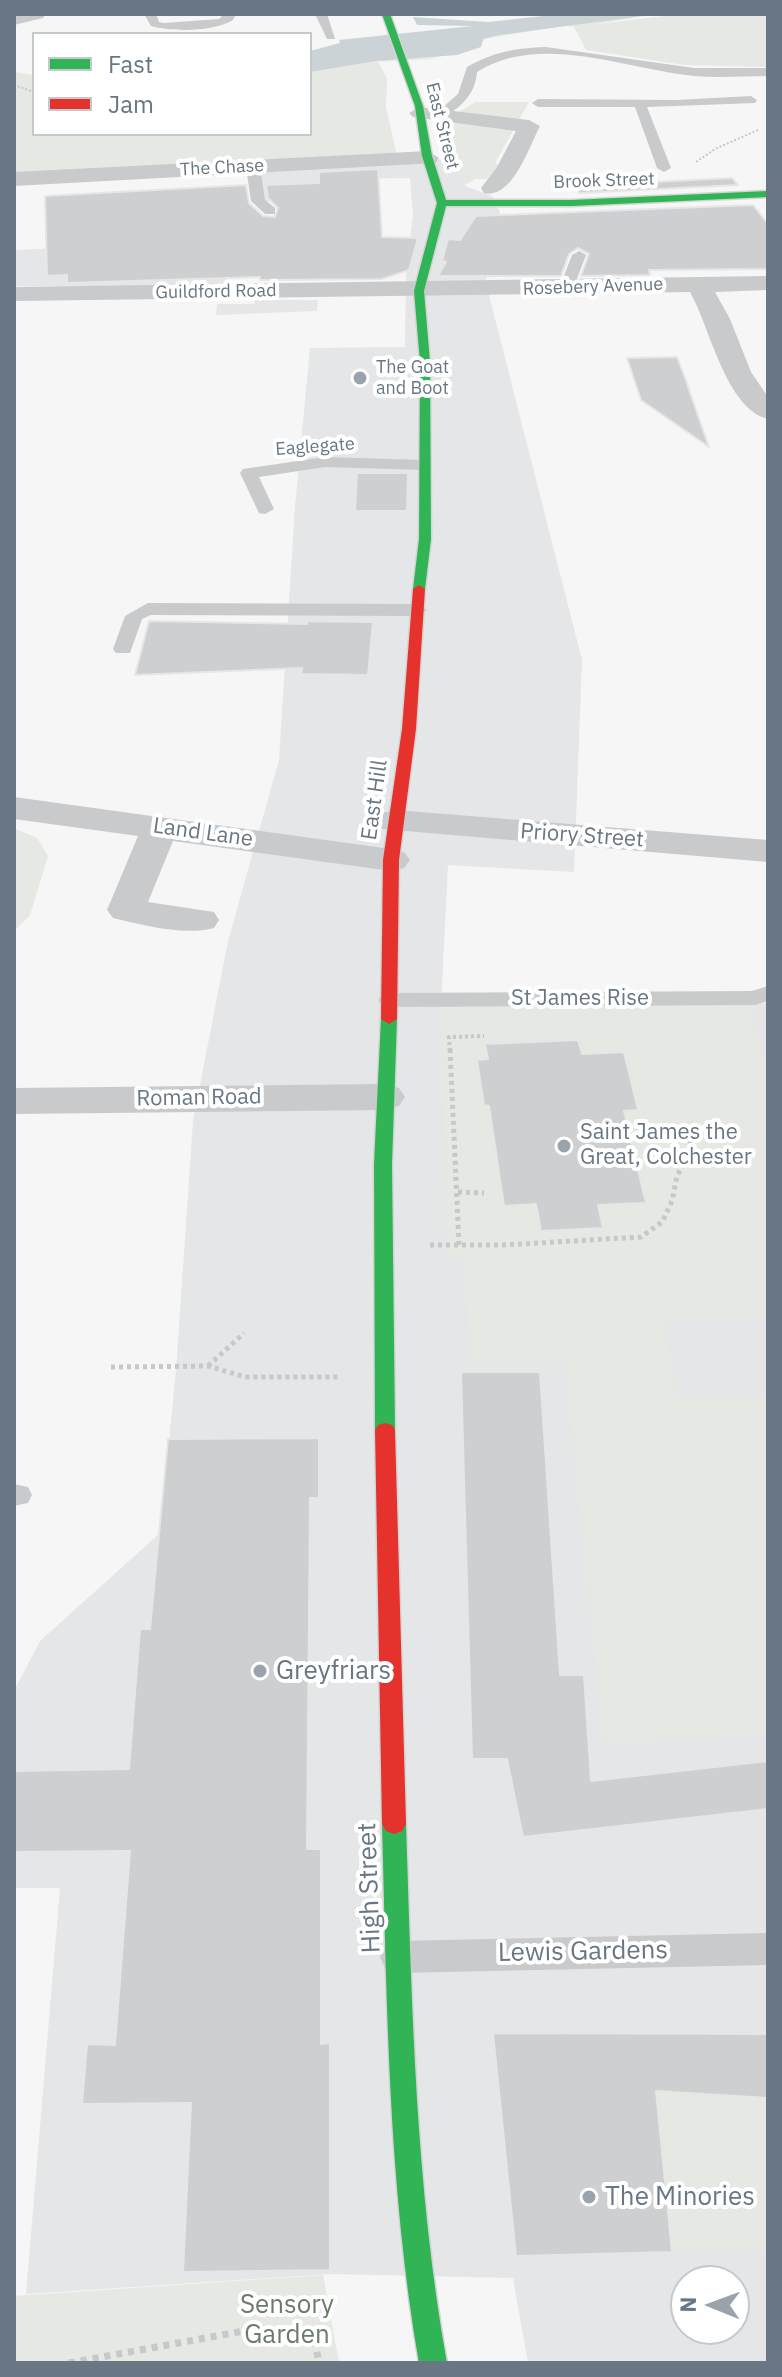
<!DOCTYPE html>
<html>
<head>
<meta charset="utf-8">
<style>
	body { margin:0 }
	#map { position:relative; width:782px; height:2377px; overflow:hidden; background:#f6f6f6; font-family:"IBM Plex Sans",sans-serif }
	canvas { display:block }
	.frame { position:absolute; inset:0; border:16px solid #687783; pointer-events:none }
	.legend { position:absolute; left:32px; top:32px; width:280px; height:104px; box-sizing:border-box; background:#fff; border:2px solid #c3c9cd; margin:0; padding:10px 14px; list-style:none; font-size:24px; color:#687783 }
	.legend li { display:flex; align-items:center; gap:16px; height:40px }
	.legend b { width:40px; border:2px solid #c3c9cd }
	.north { position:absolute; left:670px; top:2265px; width:80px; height:80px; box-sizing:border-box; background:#fff; border:2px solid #c3c9cd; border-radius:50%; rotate:271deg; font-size:22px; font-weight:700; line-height:32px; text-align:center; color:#687783 }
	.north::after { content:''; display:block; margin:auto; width:28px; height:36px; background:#9aa3ab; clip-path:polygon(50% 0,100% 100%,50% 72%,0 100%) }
</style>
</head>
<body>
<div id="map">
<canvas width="782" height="2377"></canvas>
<div class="frame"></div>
<ul class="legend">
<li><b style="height:10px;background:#30b455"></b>Fast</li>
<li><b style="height:10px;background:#e5322d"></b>Jam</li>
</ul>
<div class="north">N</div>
</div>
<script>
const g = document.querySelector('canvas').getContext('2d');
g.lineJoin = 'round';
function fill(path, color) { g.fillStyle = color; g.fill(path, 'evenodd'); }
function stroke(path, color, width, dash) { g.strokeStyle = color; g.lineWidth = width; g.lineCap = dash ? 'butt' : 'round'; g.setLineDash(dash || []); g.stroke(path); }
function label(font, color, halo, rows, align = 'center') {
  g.font = font + ' "IBM Plex Sans",sans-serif'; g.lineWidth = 8; g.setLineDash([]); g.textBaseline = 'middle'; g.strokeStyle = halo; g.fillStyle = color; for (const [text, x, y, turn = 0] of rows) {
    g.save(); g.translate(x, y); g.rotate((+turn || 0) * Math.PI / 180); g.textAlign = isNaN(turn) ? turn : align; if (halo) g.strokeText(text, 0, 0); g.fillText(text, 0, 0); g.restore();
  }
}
fill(new Path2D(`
	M449 159 458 163 465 186 492 196 500 212 486 279 490 299 582 660 574 872 448 865 441 1006 768 1003V2363H528L513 2278 331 2274 26 2294 60 1888H14V1691L40 1641 160 1533 176 1370 193 1121 228 941 279 760 295 507 310 348 405 347 406 276 413 214 410 178 336 179 297 201 264 202 259 172ZM686 2281H734V2329H686Z
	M221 241 229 286H14V250Z
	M255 300H318L317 311 216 315 217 304H254Z`), '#e5e6e7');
fill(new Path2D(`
	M648 14H657L590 25 682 14H768V67L684 65 586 50 574 27 563 25Z
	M561 26 484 39 481 47 429 59 374 62H378L387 78 386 107 397 156 14 178V72L34 75V134H310V62L313 59Z
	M476 102H529L495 163 499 165 487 179H475L465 185 452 153 446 119Z
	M14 828 37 838 48 856 30 915 14 931Z
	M748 1003 768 1077V1317L663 1319 678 1398 768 1396V1734L604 1744 565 1362 470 1363 464 1259H447L441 1006Z
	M656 2091 768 2098V2250L672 2252Z
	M323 2275 339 2363H14V2296Z`), '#e5e8e3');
fill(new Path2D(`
	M562 14H657L499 35 483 39 481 47 457 55 375 61 310 72V51L340 43 339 40 473 26 417 25 413 17 488 22Z`), '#ccd3d6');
const building = new Path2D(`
	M378 169 382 237 418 238 409 270 382 279 260 280V277L67 283V275L47 276 45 196 246 185 249 203 263 216 275 217 278 208 268 198 266 185 319 183V172Z
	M732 178 738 185 579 193 575 186Z
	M753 205 768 224V269L649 270 650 275 581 276 589 254 578 248 569 254 561 276H438L446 262 442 261 448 239 460 240 476 216Z
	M677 357 685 378 709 447 641 400 627 358Z
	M357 473H408L407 511H355Z
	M149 621 307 624V621L373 622 368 675 301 674 302 668 135 675Z
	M578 1040 582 1054 624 1052 638 1110 624 1111 646 1203 598 1205 603 1228 541 1231 536 1204 504 1206 489 1106 484 1105 477 1060 488 1059 485 1044Z
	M461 1372H540L560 1675H584L591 1781 768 1761V1809L523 1837 507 1759H472Z
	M319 1438V1498H310L307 1849H321V2044L330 2043V2270L183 2272 191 2103 82 2104 87 2044 115 2045 130 1851 14 1852V1771L129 1769 140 1629H150L168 1439Z
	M493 2033 768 2034V2098L656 2091 672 2252 516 2256Z`);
fill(building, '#cdcfd0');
stroke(building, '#e6e6e6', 2);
const fast = new Path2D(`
	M382 14H390L423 106 432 156 446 200H572L768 191V197L572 206H446L424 291 430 362 431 539 425 589 419 593 413 589 419 539 420 362 414 291 437 203 422 156 415 106Z
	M389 1014 397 1019 392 1164 395 1430 392 1435H378L375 1430 374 1164 381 1019Z
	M394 1814 402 1817 406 1824C412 2005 415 2184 447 2363H419C388 2184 387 2005 382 1824L386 1817Z`);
const jam = new Path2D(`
	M419 585 425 589 416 729 399 860 397 1019 389 1024 381 1019 383 860 402 729 413 589Z
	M385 1423 392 1425 395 1430 406 1824 402 1831 394 1834 386 1831 382 1824 375 1430 378 1425Z`);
stroke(fast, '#d3d4d4', 3);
stroke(jam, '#d3d4d4', 3);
stroke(new Path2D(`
	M14 85 34 92
	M696 162 715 149 758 130`), '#c6c8c9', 2, [2, 2]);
stroke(new Path2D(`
	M450 1051 449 1037 484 1036`), '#c6c8c9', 4, [3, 3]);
stroke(new Path2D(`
	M450 1049 459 1245
	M458 1192 484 1193
	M430 1245H503L641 1237 662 1222 672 1201 677 1176 690 1152 691 1121
	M208 1366 244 1333
	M111 1367 208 1366 245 1377H338`), '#c6c8c9', 5, [4, 4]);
stroke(new Path2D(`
	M69 2363 260 2328 314 2337 319 2363`), '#c6c8c9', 7, [6, 6]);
fill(new Path2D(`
	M144 14H156L159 22 164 23 219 19 224 14H236L233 20C213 32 173 32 151 26Z
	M315 14H327L335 39H327Z
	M546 47 694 68H768V76C743 76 718 78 694 76 625 69 540 32 477 72 475 94 463 105 445 117L435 114 458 94 467 67C493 52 516 48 546 47Z
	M751 96 757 100 755 103 647 107 671 168 664 172 657 168 635 107H538L532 103 538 99 676 100Z
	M253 163 260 167 265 200 275 208V214H265L251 201 246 167Z
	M579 251 586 255 573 289 571 292H561L559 289 572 255Z
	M325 457 424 460 432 465 424 470 325 467 259 477 274 509 265 514 259 513 240 473 243 469Z
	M148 603 418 604 427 610 418 616 151 615 142 619 130 653H116L113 649 125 616Z
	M768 986V1001L755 1005 390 1007 382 1005 378 1000 382 995 390 993 752 991Z
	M14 1484 28 1487 32 1495 28 1503 14 1506Z
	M768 1933V1965L398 1973 385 1968 380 1957 385 1946 398 1941Z`), '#c9cacb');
fill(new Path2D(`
	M14 14H46L43 18 14 25Z
	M420 107 529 120 540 126C529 147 512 200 484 193L481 188 497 167 516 131 413 117 409 113Z
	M428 151 439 158 436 163 14 186 15 172Z
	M768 276V290L715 292 730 319 751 372 768 397V419C726 409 710 327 690 292L14 301V287Z
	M14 797 391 849 404 852 410 860 404 868 391 871 173 841 148 902 214 912 219 920 214 928C184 936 142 925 113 918L107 910 138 836 14 819Z
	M395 810 768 840V862L382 829 377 821 382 813Z
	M384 1084 399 1088 405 1097 399 1106 384 1110 14 1114V1088Z`), '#c9cacb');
fill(fast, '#30b455');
fill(jam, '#e5322d');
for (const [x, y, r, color] of [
	[360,378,8,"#9aa3ab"],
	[564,1146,8,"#9aa3ab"],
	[260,1671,8,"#9aa3ab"],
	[589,2197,8,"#9aa3ab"]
]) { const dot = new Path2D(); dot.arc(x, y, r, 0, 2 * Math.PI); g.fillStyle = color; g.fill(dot); stroke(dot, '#fff', 3); }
label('18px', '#687783', '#fff', [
	["East Street",442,126,76],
	["The Chase",222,168,-3],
	["Brook Street",604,181,-2],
	["Rosebery Avenue",593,287,-2],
	["Guildford Road",216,292,-1],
	["Eaglegate",315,447,-4]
]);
label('18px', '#687783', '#fff', [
	["The Goat",376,368],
	["and Boot",376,389]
], 'left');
label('22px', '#687783', '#fff', [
	["East Hill",375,800,-82],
	["Land Lane",203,833,8],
	["Priory Street",582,836,4],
	["St James Rise",580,999],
	["Roman Road",199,1098,-1]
]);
label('22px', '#687783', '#fff', [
	["Saint James the",580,1133],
	["Great, Colchester",580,1158]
], 'left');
label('26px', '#687783', '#fff', [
	["Greyfriars",276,1671],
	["The Minories",605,2197]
], 'left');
label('26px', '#687783', '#fff', [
	["High Street",370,1888,-92],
	["Lewis Gardens",583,1952,-1]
]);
label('26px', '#6b7b67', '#fff', [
	["Sensory",287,2305],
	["Garden",287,2335]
]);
</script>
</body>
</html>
